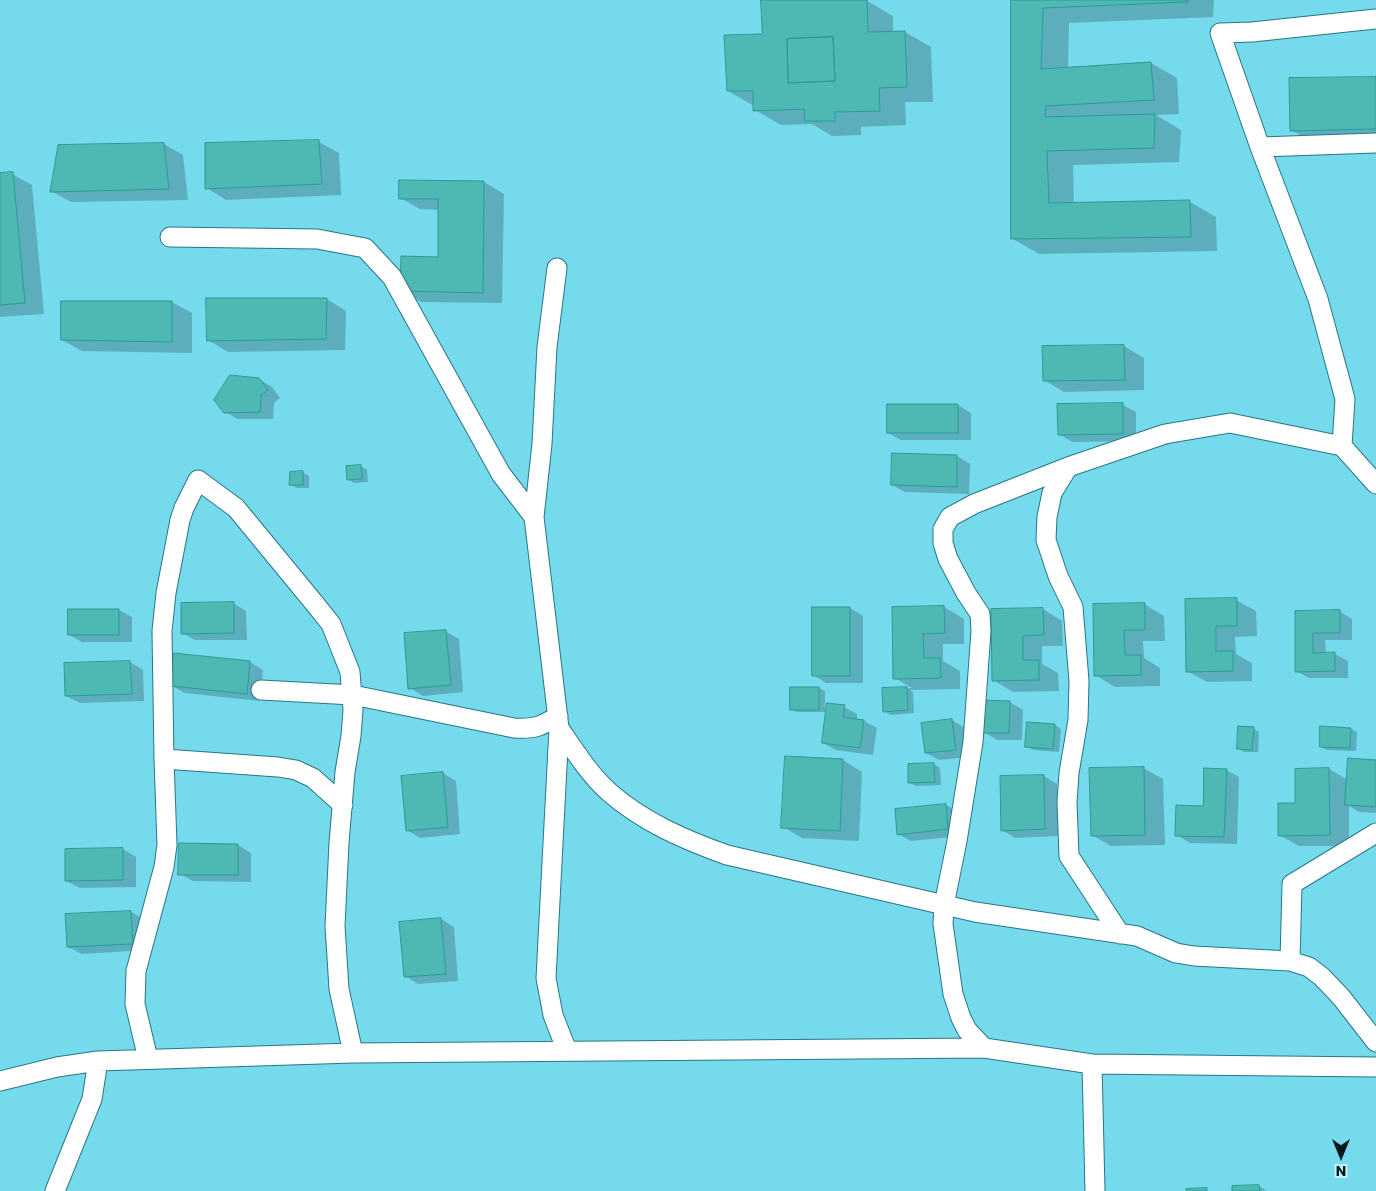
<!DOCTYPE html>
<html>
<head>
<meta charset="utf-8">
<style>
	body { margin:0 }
	#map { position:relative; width:1376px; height:1191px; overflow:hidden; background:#75daec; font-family:Poppins,sans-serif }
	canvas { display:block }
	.north { position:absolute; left:1316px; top:1131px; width:50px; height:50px; -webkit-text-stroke:4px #c4f3fc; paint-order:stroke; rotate:180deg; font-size:14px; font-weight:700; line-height:20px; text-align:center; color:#03181c }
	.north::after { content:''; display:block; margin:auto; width:18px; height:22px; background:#03181c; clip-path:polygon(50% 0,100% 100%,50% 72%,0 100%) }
</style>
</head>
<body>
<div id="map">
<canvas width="1376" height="1191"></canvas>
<div class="north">N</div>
</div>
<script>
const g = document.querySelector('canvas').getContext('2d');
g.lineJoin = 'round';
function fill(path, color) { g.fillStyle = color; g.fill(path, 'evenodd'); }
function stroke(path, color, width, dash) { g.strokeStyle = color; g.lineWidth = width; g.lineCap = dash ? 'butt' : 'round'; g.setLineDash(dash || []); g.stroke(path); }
fill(new Path2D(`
	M792 0 867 1 893 16V33L905 32 931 47 933 102H905L906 125 861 127V135L832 136 812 124 781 125 755 110 754 106 728 91 764 35Z
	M1012 0H1214L1213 17 1069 23 1068 69 1151 63 1177 78 1179 114 1156 115 1181 130 1179 162 1073 165 1074 204 1190 202 1216 217 1217 251 1039 254 1013 239Z
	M1376 78V140L1311 141 1291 130Z
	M319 142 339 153 341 195 226 200 207 188Z
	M164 144 183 155 188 200 71 202 51 191Z
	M0 174H12L32 185 44 314 0 317Z
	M484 182 504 194 502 303 421 302 401 291 439 258V210L420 209 400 198Z
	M327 299 346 311 345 350 228 352 208 340Z
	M172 302 192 313V353L82 351 62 340Z
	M1124 346 1144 358V390L1064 392 1044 380Z
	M259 379 272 387 280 398 274 403 273 419H238L225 412Z
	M958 405 971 413V440H901L888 433Z
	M1123 405 1136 412V441L1072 442 1059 434Z
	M893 454 957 456 970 464 969 494 905 492 892 485Z
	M361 466 367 470 368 482 354 483 348 479Z
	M302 472 309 476V488H297L291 485Z
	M1236 600 1256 611 1257 636 1235 637 1236 654 1252 663V681L1207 682 1187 671 1186 601Z
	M233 603 246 611 247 640H195L182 633Z
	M1144 604 1164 616 1165 641H1143L1144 658 1160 668V686L1115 687 1095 675 1094 605Z
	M944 607 964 619V644H943V661L960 671V689L910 690 913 692 914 713 891 715 884 711 883 690 912 688 895 678 894 608Z
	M850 608 863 616V683H826L813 675Z
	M1043 609 1062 621 1063 646H1042V664L1058 673 1059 691 1013 692 993 680 992 610Z
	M119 610 132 617V642H82L69 635Z
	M1339 611 1352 619V640H1325L1326 654H1335L1348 661V678H1309L1296 671V612Z
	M445 631 459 639 463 692 423 696 410 688Z
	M175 655 250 662 263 670 260 701 185 693 172 686Z
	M130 662 143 670 144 701 80 703 66 696Z
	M791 688H819L825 691V712H797L791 709Z
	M1010 702 1023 710 1022 740H997L984 732Z
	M844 707 857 714V720L864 721 877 728 873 755 836 750 823 743Z
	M952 720 965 728 969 757 939 760 926 753 922 724Z
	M1055 725 1061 729 1059 752 1033 750 1027 747Z
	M1253 728 1259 732 1258 752H1245L1238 749Z
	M1351 729 1357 732 1356 751 1327 750 1321 747Z
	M843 760 862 772 859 841 802 838 783 827Z
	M1376 762V813L1359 812 1349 806V846H1299L1279 835 1297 804 1329 769 1348 780Z
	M934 764 940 768 941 785 916 786 909 782Z
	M1143 768 1163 779 1165 845 1111 846 1092 835Z
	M1226 770 1239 777 1237 844 1190 843 1177 835 1204 807Z
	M443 773 456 781 460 834 420 838 407 830Z
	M1044 776 1057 784 1058 836 1015 838 1002 830Z
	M946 805 959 812 961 836 911 841 898 834Z
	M180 845H238L251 853V882L193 881 180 874Z
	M123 849 136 857V887L80 888 66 881Z
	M131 912 144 919 145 950 82 954 68 947Z
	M441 919 454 927 458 981 418 984 405 976Z
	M1259 1186 1267 1191H1234Z`), '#0003');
const building = new Path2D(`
	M761 0H867L868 32 905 31 907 87 879 88 880 111 835 112V121H805L804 109 753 111V91H727L724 35 762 34ZM833 37 835 81 788 83 787 39Z
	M1011 0H1188V2L1043 8 1041 69 1151 62 1154 100 1046 106 1045 117 1155 114 1154 148 1047 151 1049 203 1190 200 1191 237 1011 239Z
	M833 37 835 81 788 83 787 39Z
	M1376 77V129L1290 131 1289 78Z
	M319 140 322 184 205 189V143Z
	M164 143 169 189 50 192 58 145Z
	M13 172 25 303 0 305V173Z
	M399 180 484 181 483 293 400 291 401 256 438 257V199H399Z
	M206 298H327L326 339 207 341Z
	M61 301H172V342L61 340Z
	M1124 345 1125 380 1043 381 1042 346Z
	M230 375 259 378 268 390 261 395 260 412 224 413 214 400Z
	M1123 403V434L1058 435 1057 404Z
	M887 404H958V433H887Z
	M892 453 957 455V487L891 485Z
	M361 465 362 479 347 480 346 466Z
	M303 471V485H289L290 472Z
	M1237 598V626H1216V651H1233V671L1186 672 1185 599Z
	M234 602V633L181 634V603Z
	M1145 603V630H1124L1125 655H1141V675L1094 676 1093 604Z
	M944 606 945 633 923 634 924 658H940L941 678 893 679 892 607Z
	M812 607H850V676H812Z
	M1043 608 1044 635 1023 636V660H1039V680L992 681 991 609Z
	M68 609H119V635H68Z
	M1340 610V633H1313V653L1335 652V671L1295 672V611Z
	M446 630 451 685 408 689 404 633Z
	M174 653 250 661 247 694 171 686Z
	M130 661 132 694 65 696 64 663Z
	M790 687H819V710H790Z
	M907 687 908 710 883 712 882 688Z
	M983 700 1010 701 1009 733H982Z
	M827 703 845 705 843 717 864 720 860 748 822 743Z
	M952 719 956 750 925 753 921 723Z
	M1027 722 1055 724 1053 749 1025 747Z
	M1238 726 1254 727 1252 750 1237 749Z
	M1320 726 1351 728 1350 748 1320 747Z
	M785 756 843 759 840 831 781 828Z
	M1348 758 1376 760V807L1345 805Z
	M934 763 935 782 908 783V764Z
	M1144 767 1145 835 1091 836 1089 768Z
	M1204 768 1227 769 1224 837 1175 836 1176 805 1203 806Z
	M1329 768 1330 835 1278 836V803H1295V769Z
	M443 772 448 827 406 831 401 776Z
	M1044 775 1045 829 1001 831 1000 776Z
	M946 804 948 829 897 835 895 809Z
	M179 843 238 844V875H178Z
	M123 848V880L65 881V849Z
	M131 911 133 944 67 947 65 914Z
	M441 918 446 974 404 977 399 922Z
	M1259 1185 1260 1191H1232V1186Z
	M1207 1188V1191H1186V1189Z`);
fill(building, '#4eb9b3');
stroke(building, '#299b96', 1);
const minor = new Path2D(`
	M1376 19 1252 32 1220 33 1260 147 1318 299 1345 399 1342 446 1376 484
	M1260 147 1376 143
	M170 237 317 239 365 248 392 277 501 474 534 517
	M557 268 547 347 542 444 534 517 559 728 546 978 553 1015 567 1051
	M1068 467 1052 493 1047 517 1046 540 1058 576 1073 607 1079 681 1078 720 1069 773 1067 802 1069 856 1120 934
	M261 690 353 695 514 728C535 729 540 727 558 716
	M559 728C574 750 589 774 609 792 643 822 685 840 727 855L975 912 1137 936 1176 953 1194 956 1290 961 1309 967 1322 977 1341 997 1376 1042
	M164 759 278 767 296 770 313 778 343 805
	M1290 961 1292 884 1376 833
	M984 1048 967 1030 961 1018 953 994 943 924 944 905 957 841 973 742 981 631 980 614 966 593 948 559 943 543V529L950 517 974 504 1068 467 1165 434 1230 423 1342 446
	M148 1059 135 1004 136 971 164 867 167 845 164 759 162 631 166 593 180 520 184 508 198 480 236 508 315 604 331 624 350 672 353 710 351 736 345 772 339 843 335 926 339 989 353 1053
	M1092 1064 1095 1191
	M0 1081 57 1067 98 1061 353 1053 984 1048 1092 1064 1376 1067
	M55 1191 92 1099 98 1061`);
stroke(minor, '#277784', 21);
stroke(minor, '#fff', 19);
</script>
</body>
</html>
